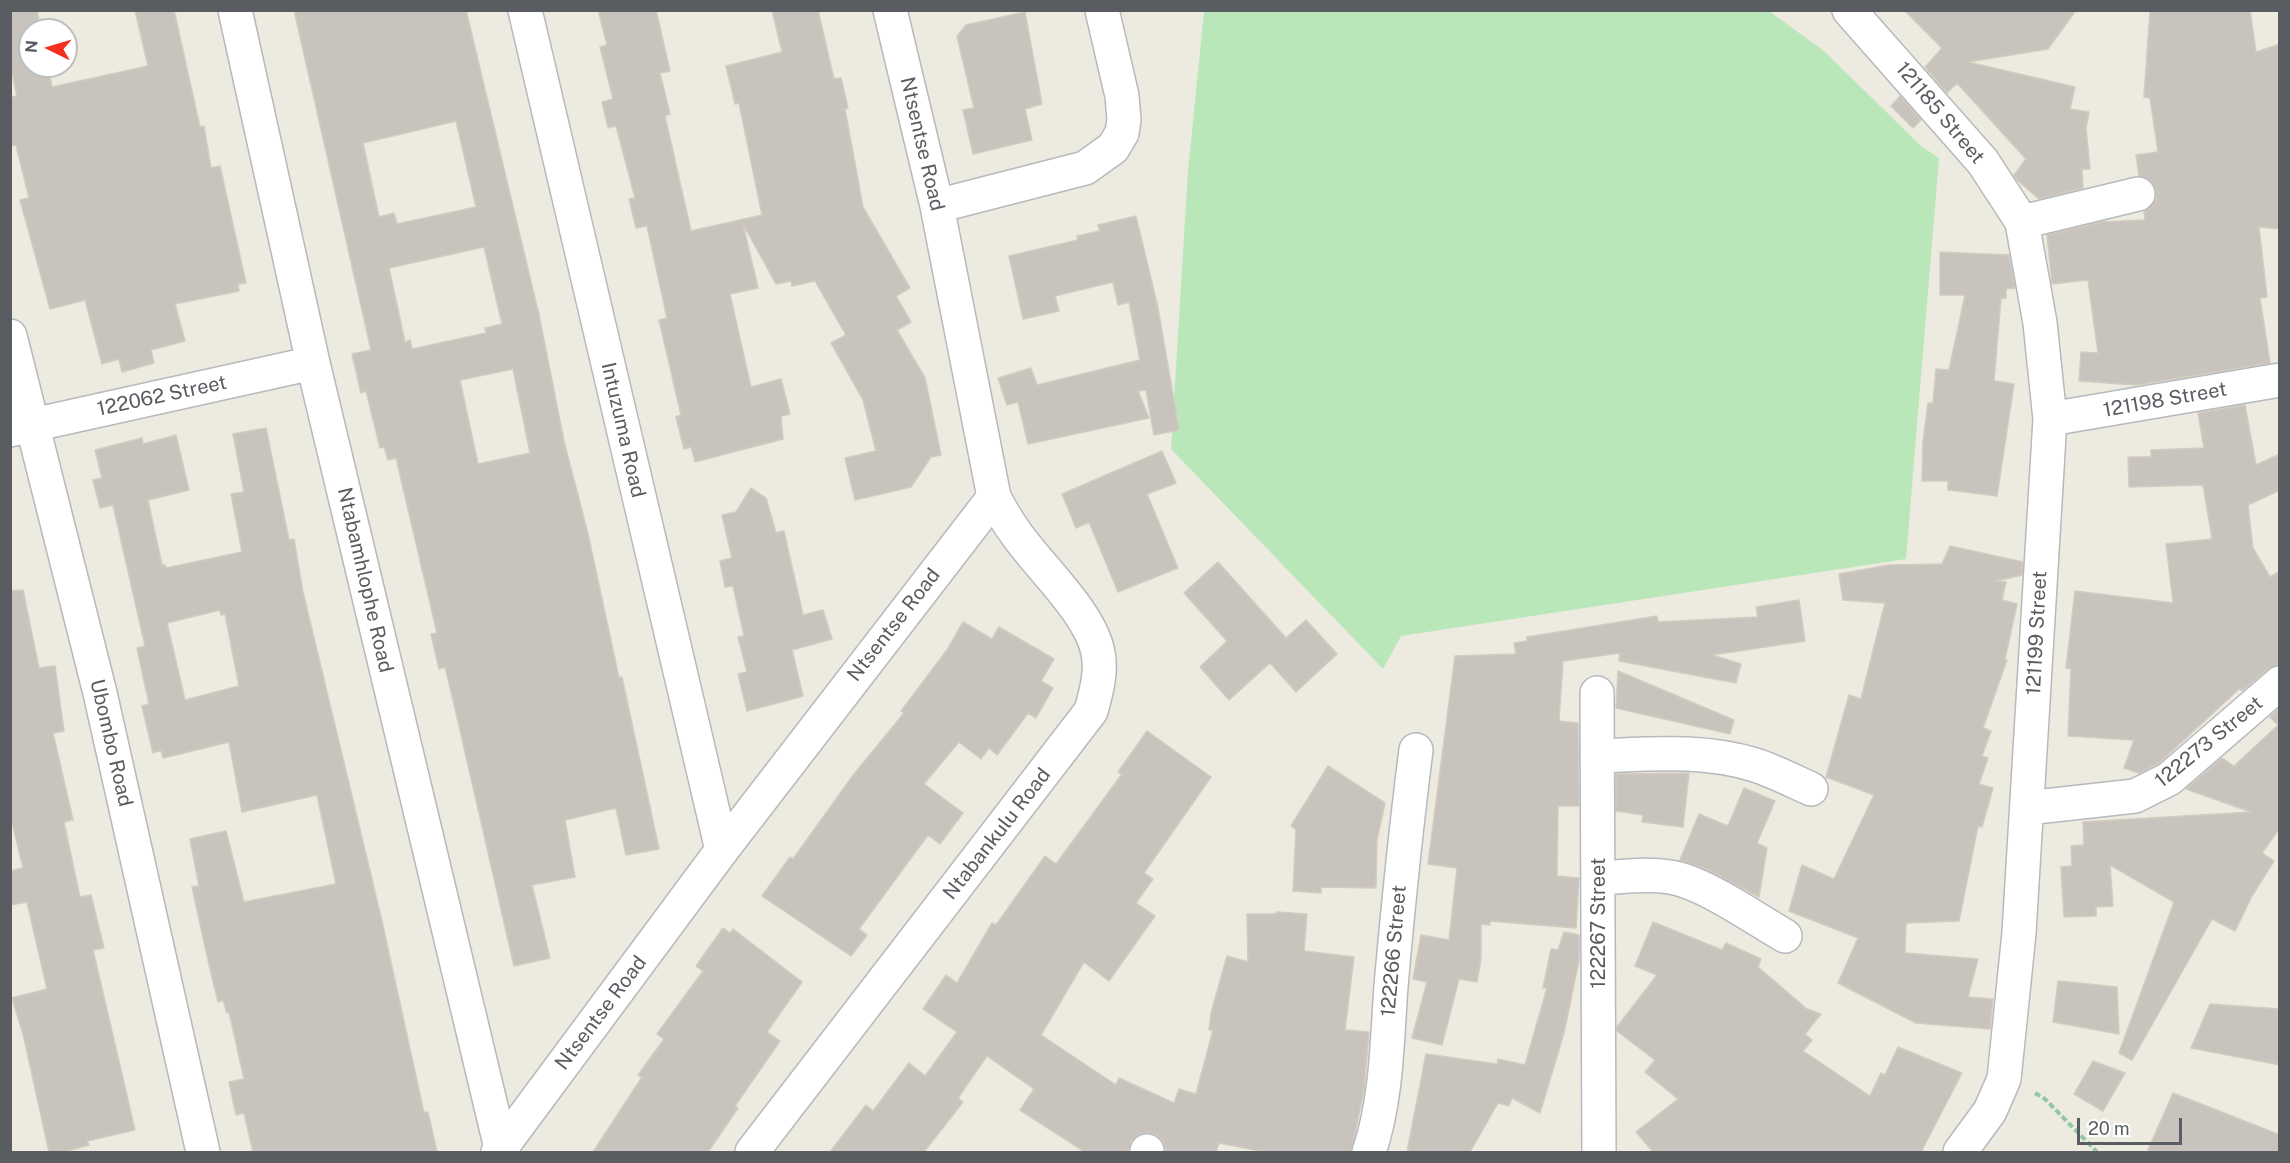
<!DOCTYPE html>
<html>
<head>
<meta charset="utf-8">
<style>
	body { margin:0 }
	#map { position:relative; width:2290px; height:1163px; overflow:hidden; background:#edeae0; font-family:"Public Sans",sans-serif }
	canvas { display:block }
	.frame { position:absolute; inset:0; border:12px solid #595d62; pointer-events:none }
	.north { position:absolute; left:18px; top:18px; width:60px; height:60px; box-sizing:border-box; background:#fff; border:2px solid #bdbec0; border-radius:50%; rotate:275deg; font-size:16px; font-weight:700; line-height:24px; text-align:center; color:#595d62 }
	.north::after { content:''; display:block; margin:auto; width:21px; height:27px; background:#f52e1e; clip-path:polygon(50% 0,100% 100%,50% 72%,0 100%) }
	.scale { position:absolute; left:2077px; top:1118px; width:105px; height:27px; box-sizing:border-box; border:3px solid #595d62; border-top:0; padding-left:8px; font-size:18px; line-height:21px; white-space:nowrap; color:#595d62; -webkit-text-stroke:4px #fff; paint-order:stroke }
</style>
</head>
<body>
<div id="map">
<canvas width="2290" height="1163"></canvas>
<div class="frame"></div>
<div class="north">N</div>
<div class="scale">20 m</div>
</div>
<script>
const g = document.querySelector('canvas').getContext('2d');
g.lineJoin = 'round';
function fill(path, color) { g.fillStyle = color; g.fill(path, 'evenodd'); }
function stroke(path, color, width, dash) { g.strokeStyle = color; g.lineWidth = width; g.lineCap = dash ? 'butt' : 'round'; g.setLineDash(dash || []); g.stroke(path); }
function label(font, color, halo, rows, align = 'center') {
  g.font = font + ' "Public Sans",sans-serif'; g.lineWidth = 6; g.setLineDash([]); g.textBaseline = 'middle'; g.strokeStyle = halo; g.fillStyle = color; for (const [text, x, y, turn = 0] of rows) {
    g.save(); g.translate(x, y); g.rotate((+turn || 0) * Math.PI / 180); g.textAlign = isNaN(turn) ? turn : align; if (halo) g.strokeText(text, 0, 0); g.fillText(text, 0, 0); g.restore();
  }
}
fill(new Path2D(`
	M1204 11H1769L1824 51 1921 146 1939 158 1906 559 1401 636 1383 669 1171 449 1188 171Z`), '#bae7ba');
const building = new Path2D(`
	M10 10H37L41 30H30V66H48L52 87 148 66 135 10H174L200 127 204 126 211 168 220 166 246 283 238 284 239 291 175 304 185 341 151 350 154 363 122 372 119 359 102 364 85 300 50 309 20 200 29 198 16 145 10 146V97L17 96 10 63Z
	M294 10H466L539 315 564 441 588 534 619 678 622 677 659 849 626 855 616 808 565 820 575 877 532 885 550 958 514 966 454 704 445 667 439 669 431 634 437 633 396 458 388 460 384 447 380 448 366 391 361 393 352 354 371 350ZM456 121 476 207 397 224 394 213 379 217 363 143ZM484 247 502 324 485 328 486 333 412 349 410 340 405 342 389 268ZM513 369 530 453 478 464 460 380Z
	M598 10H656L670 71 660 73 670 114 665 116 691 231 762 215 739 103 735 104 726 66 782 52 772 10H818L834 79 841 78 848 108 845 109 863 207 910 288 896 296 911 322 897 330 925 378 941 455 931 457 911 487 855 500 845 458 876 451 863 400 831 343 846 335 815 281 792 286 791 281 776 284 743 224 758 288 730 294 751 387 781 379 790 414 781 416 783 439 695 462 691 447 684 449 676 417 681 415 659 320 667 318 647 226 636 228 629 199 635 198 616 126 608 128 602 102 613 99 600 47 607 45Z
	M1904 10H2076L2048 49 1968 62 2075 87 2070 109 2089 112 2086 128 2090 169H2082L2083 188 2039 199 2017 180 2014 175 2026 159 1957 83 1947 93 1925 67 1942 48Z
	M2150 10H2250L2256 52 2280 44V229L2259 227 2267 297 2260 298 2270 363 2136 385 2079 381 2081 352 2098 353 2088 280 2052 284 2047 235 2100 222 2145 220 2144 212 2156 200V190L2152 182 2139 176 2136 155 2158 152 2150 98 2144 97Z
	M1025 12 1042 104 1025 109 1032 140 973 154 963 110 974 108 957 36 966 25Z
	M1900 96 1921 120 1913 128 1891 106Z
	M1136 216 1158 308 1179 430 1154 435 1146 390 1138 391 1149 418 1028 444 1018 402 1007 405 998 378 1031 368 1037 385 1140 360 1129 302 1118 305 1113 282 1055 296 1059 311 1023 319 1009 256 1078 240 1077 236 1100 231 1098 225Z
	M1940 252 2009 255 2015 288 2006 289V298H2001L1994 381 2014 384 1997 496 1948 490V481H1922L1923 442 1928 403H1933L1936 369 1949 370 1965 295H1940Z
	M2245 405 2256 465 2280 454V490L2248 505 2253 548 2270 577 2280 571V665L2268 669 2242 691 2240 688 2159 763 2139 773 2124 768 2134 740 2068 736 2071 669 2066 668 2075 591 2173 603 2166 544 2212 539 2203 485 2129 487 2128 457H2151V450L2204 448 2198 413Z
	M266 428 289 540 294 539 303 592 382 921 424 1113 428 1112 437 1152H253L244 1113 236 1115 229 1082 244 1079 229 1012 227 1013 223 1000 218 1002 207 956 192 887 199 886 190 839 226 831 244 902 336 884 317 795 242 812 229 742 163 758 161 750 153 753 142 706 149 704 137 648 145 646 113 505 100 508 93 480 102 478 95 450 142 438 143 444 176 435 189 490 148 500 162 565H165L166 568 242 552 231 494 244 492 233 434ZM220 610 221 615 225 614 239 686 185 700 167 623Z
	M1162 451 1176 483 1147 494 1178 568 1118 592 1089 522 1076 528 1062 494Z
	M751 488 766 498 776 533 784 531 803 615 823 610 832 639 792 650 803 696 747 711 738 674 747 672 738 637 744 636 733 586 725 587 720 561 732 558 722 515 736 512Z
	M1950 546 2023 562 2022 575 1996 581 2006 582 2002 600 2017 604 2005 659 2007 660 1983 728 1991 731 1982 756 1988 758 1979 784 1993 788 1982 827 1978 826 1959 921 1906 923 1905 953 1978 959 1968 997 1993 999 1990 1029 1916 1023 1838 983 1858 938 1789 911 1802 865 1834 879 1874 795 1826 777 1849 695 1861 699 1885 603 1843 600 1839 574 1889 565 1942 564Z
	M1218 562 1286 638 1306 620 1337 654 1296 692 1270 663 1229 700 1200 667 1227 641 1184 593Z
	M23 590 39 668 55 666 64 731 53 733 73 820 64 822 80 897 91 895 104 948 93 950 135 1130 87 1141 89 1145 63 1152H49L24 1038 12 998 47 989 27 902 10 905V871L23 868 10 814V591Z
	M1799 600 1805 641 1712 655 1741 664 1736 683 1619 661 1620 653 1563 661 1559 721 1578 723 1579 806H1558L1557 876 1579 878 1576 928 1490 921V925L1481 924V959L1477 982 1459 979 1442 1045 1412 1038 1427 982 1413 979 1421 935 1449 940 1457 868 1428 864 1455 656 1516 654 1514 643 1527 641V637L1657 616 1658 622 1758 617 1756 607Z
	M963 622 992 639 999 627 1054 659 1041 681 1053 688 1036 718 1028 713 997 755 989 748 981 759 959 742 924 784 963 813 940 844 928 835 859 929 867 935 851 956 762 896 790 857 793 859 854 774 904 713 901 711 947 650Z
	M1618 671 1734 720 1730 734 1616 708Z
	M2280 708V828L2262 853 2274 861 2252 896 2235 931 2212 919 2132 1060 2119 1053 2174 902 2110 865 2113 906 2096 907V916L2064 917 2061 867 2072 866 2071 846 2084 845 2083 822 2251 812 2186 789 2222 758 2234 766 2278 725 2270 717Z
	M1147 731 1211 777 1144 873 1153 879 1136 903 1155 916 1109 981 1084 962 1041 1035 1116 1085 1119 1078 1174 1103 1179 1089 1196 1094 1213 1030H1209L1211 1013 1227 956 1248 962 1247 914H1276V912L1307 914 1304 951 1354 957 1345 1030 1369 1032 1364 1091 1351 1152H1265L1219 1143 1216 1152H1166L1163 1141 1157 1135 1148 1132 1138 1135 1131 1141 1128 1152H1085L1020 1110 1034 1089 987 1056 958 1098 963 1102 924 1152H830L866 1105 873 1111 909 1063 925 1076 957 1032 923 1009 946 975 957 983 992 923 996 925 1045 856 1056 864 1122 774 1118 772Z
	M1328 766 1385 803 1377 840 1376 888 1321 887V893L1293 891 1296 829 1291 826Z
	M1689 773 1683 827 1642 822 1643 815 1616 811V774Z
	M1744 788 1775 801 1757 843 1767 848 1759 897 1706 869 1680 860 1699 814 1728 826Z
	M1653 922 1722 950 1726 943 1761 959 1758 967 1807 1009 1821 1014 1805 1034 1812 1040 1803 1051 1870 1096 1881 1073 1885 1075 1898 1047 1962 1073 1921 1152H1653L1636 1132 1678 1099 1645 1072 1655 1060 1617 1031V1027L1657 975 1635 966Z
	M723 928 730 933 733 929 802 982 767 1032 780 1041 735 1106 738 1108 708 1152H593L642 1077 638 1075 664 1039 657 1034 703 971 696 966Z
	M1564 932 1579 935V960L1564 1033 1540 1113 1512 1098 1509 1106 1498 1103 1470 1152H1407L1426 1054 1497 1064 1498 1059 1525 1065 1547 988H1543L1551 949 1558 950Z
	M2058 981 2117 987 2119 1034 2053 1022Z
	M2210 1004 2280 1009V1065L2191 1048Z
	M2093 1061 2125 1073 2103 1111 2074 1094Z
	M2173 1093 2280 1135V1152H2147Z`);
fill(building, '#c8c4bd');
stroke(building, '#d2ccbe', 1.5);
const minor = new Path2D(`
	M235 10 313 363 501 1148
	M525 10 722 850
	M1849 10 1983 162 2022 222
	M937 206 1085 168 1113 148 1122 133 1124 120 1122 96 1102 10
	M10 336 100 693 203 1152
	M2050 419 2280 380
	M10 430 313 363
	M1597 693 1599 1152
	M1597 756C1650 754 1704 749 1755 765 1774 771 1793 781 1811 789
	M2027 808 2135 796 2169 779 2280 683
	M1600 878C1622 877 1647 873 1670 877 1703 882 1754 918 1785 936
	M498 1152 722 850 994 497
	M752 1152 1091 711C1096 693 1102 672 1098 653 1091 613 1038 566 1015 532 1007 521 1000 509 994 497L937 206 890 10
	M1147 1152V1151
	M1369 1152C1387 1100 1387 1040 1391 986 1398 907 1406 828 1416 750
	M1960 1152 1990 1111 2004 1079 2019 933 2050 419 2040 323 2022 222 2138 194`);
stroke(minor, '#b6b9be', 36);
stroke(new Path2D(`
	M2035 1093 2045 1099 2097 1152`), '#93c8a2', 4, [6, 3]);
stroke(minor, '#fff', 33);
label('20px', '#595d62', '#fff', [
	["121185 Street",1940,113,50],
	["Ntsentse Road",922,144,77],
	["122062 Street",162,396,-12],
	["121198 Street",2165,400,-10],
	["Intuzuma Road",623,430,77],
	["Ntabamhlophe Road",365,580,77],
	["Ntsentse Road",894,625,-52],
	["121199 Street",2037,633,-87],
	["122273 Street",2209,742,-39],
	["Ubombo Road",111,743,77],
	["Ntabankulu Road",997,834,-52],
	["122267 Street",1599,923,-90],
	["122266 Street",1394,951,-85],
	["Ntsentse Road",601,1013,-53]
]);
</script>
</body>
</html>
